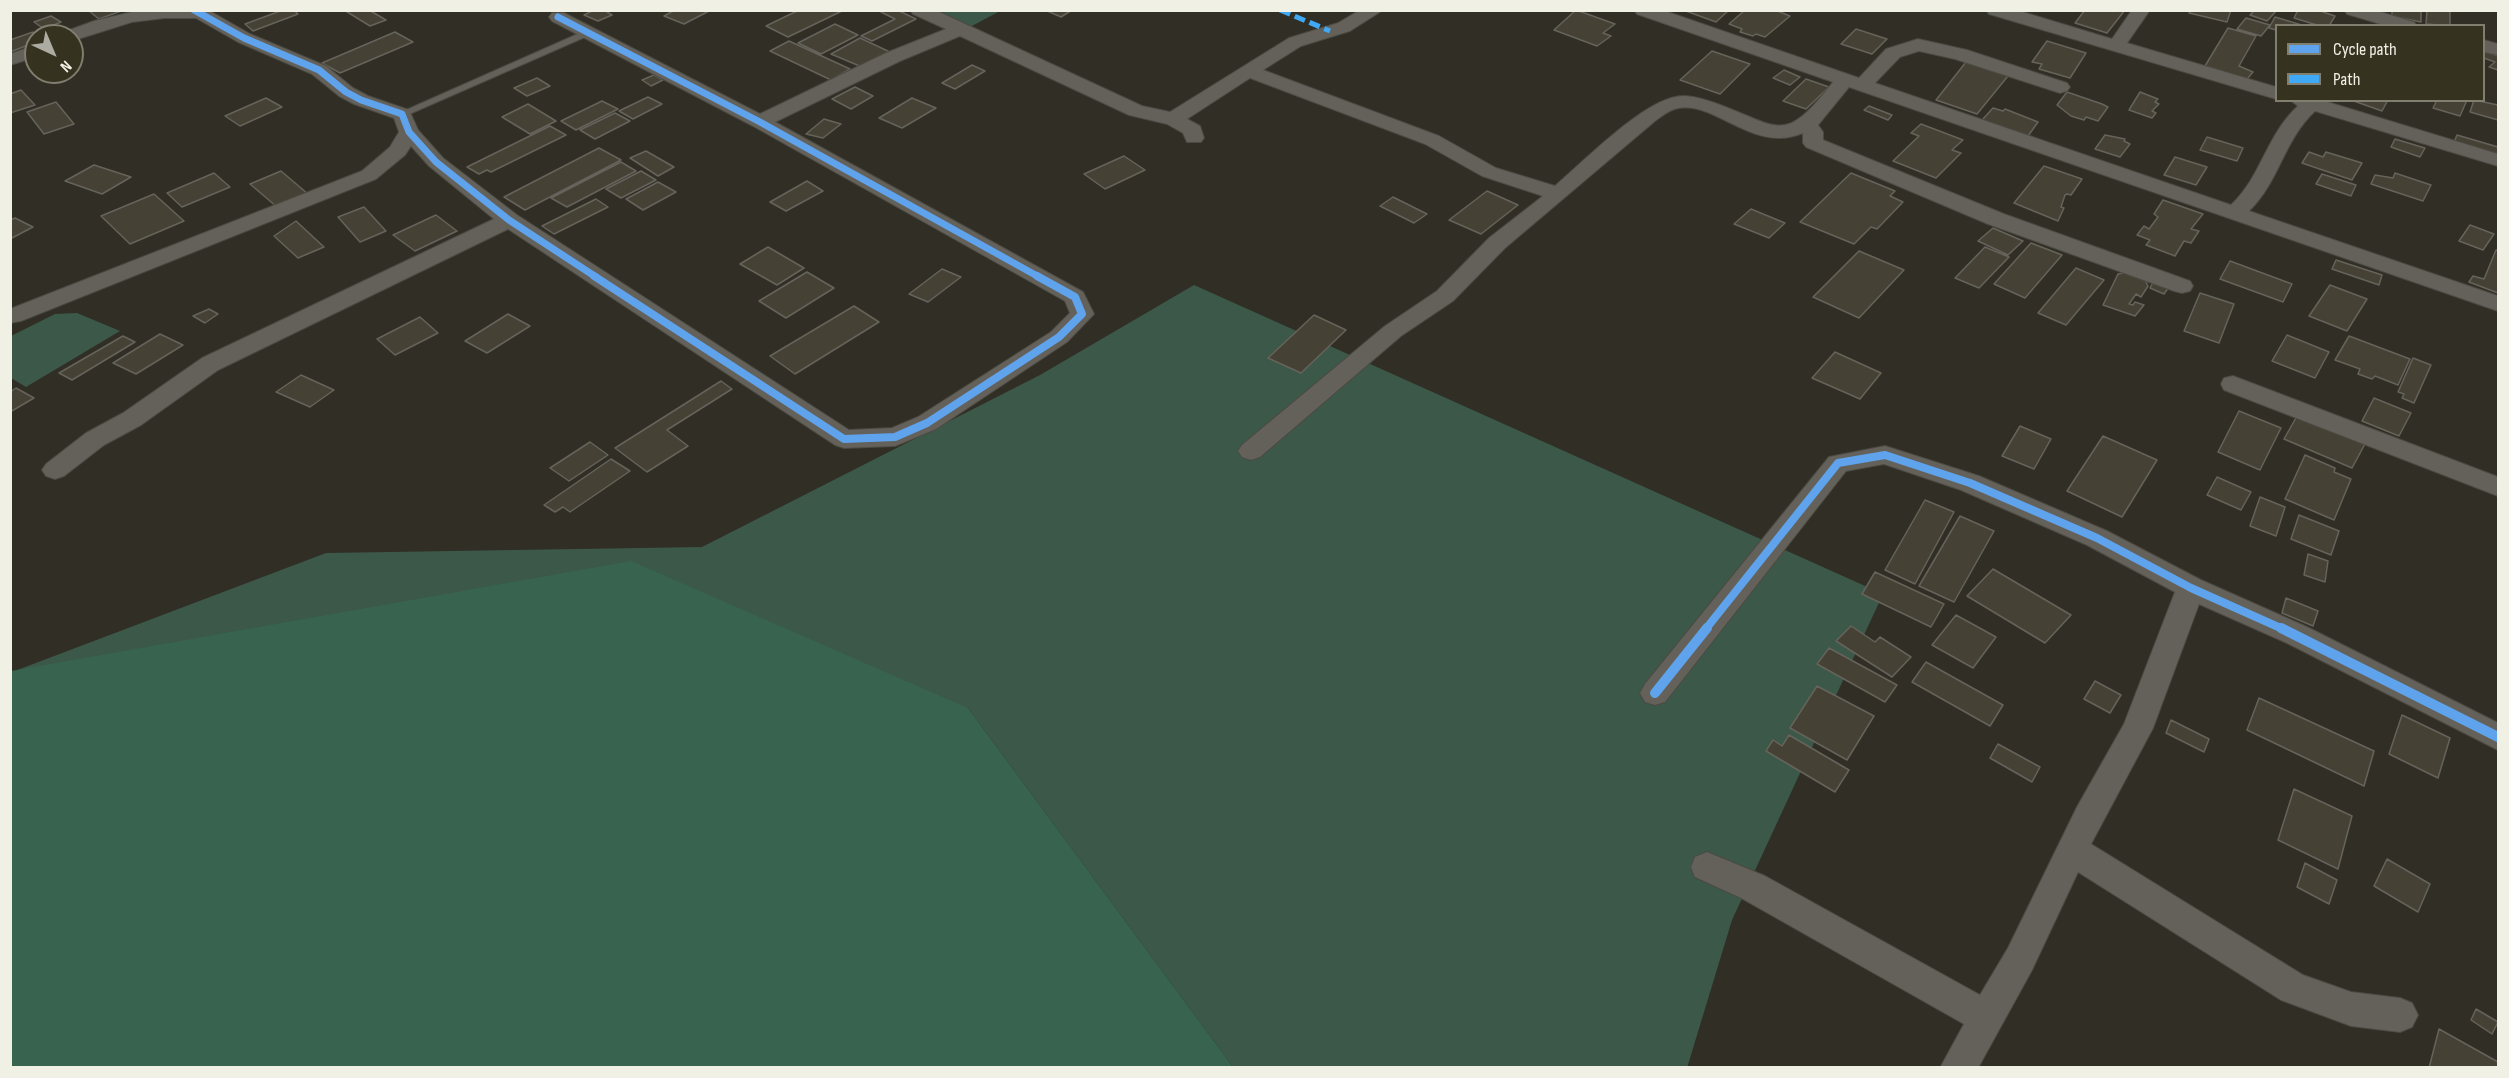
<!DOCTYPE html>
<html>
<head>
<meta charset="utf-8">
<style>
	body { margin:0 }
	#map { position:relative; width:2509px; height:1078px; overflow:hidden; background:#302e25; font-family:"Sofia Sans Condensed",sans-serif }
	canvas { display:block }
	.frame { position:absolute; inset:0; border:12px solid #f1f0e5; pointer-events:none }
	.legend { position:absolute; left:2275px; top:24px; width:210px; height:78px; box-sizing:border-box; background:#353220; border:2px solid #807e6f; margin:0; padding:8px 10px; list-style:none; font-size:18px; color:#f1f0e5 }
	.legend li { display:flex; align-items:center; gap:12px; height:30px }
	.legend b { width:30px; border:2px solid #807e6f }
	.north { position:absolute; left:24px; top:24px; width:60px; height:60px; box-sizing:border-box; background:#353220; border:2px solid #807e6f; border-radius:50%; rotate:136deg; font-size:16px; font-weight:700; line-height:24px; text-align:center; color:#f1f0e5 }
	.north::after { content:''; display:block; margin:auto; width:21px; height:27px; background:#adaca2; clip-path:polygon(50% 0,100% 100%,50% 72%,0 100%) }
</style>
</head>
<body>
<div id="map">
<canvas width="2509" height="1078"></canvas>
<div class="frame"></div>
<ul class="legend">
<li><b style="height:8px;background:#60a3ed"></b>Cycle path</li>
<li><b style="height:8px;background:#3fa9f5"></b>Path</li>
</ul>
<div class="north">N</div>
</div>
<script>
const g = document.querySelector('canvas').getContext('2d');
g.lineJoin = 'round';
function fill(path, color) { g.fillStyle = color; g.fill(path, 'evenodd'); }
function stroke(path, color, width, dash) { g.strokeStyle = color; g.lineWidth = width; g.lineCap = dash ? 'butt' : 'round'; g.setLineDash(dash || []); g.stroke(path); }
fill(new Path2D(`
	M939 11H1000L970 27Z
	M1194 285 1883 594 1732 920 1687 1068 1233 1067 968 708 12 672 326 553 702 547 1040 375Z
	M77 313 120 331 26 387 11 378V336L55 314Z`), '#3c5849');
fill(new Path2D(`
	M631 561 968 708 1233 1067H11V671Z`), '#37634f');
const building = new Path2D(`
	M92 10H124L99 19 89 11Z
	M283 10H294L298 14 253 31 245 24Z
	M344 10H369L386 20 370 26Z
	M594 10H604L612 15 598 21 584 15Z
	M675 10H711L684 24 664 16Z
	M799 10H844L788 37 766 26Z
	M885 10H897L916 19 872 41 861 36 895 19 881 12Z
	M1045 10H1072L1061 17Z
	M1576 10 1615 24 1603 33 1611 36 1597 46 1554 30Z
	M1683 10H1729L1716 22Z
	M1745 10H1775L1790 16 1765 37 1756 34 1753 36 1740 32 1742 29 1729 24Z
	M2085 10H2125L2107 33 2075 23Z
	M2190 10H2231L2227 22 2189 13Z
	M2255 10H2277L2267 21 2250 15Z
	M2298 10H2325L2323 12 2335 16 2329 26H2320L2294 18Z
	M2392 10H2421V22L2392 16Z
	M2427 10H2450V26L2426 24Z
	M51 16 61 22 44 29 34 22Z
	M2275 17 2305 26H2276V30L2269 28Z
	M2246 18 2270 25 2261 36 2237 29Z
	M835 24 858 35 821 54 798 43Z
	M2228 28 2256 36 2239 66 2253 72 2247 79 2205 66Z
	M1856 29 1887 39 1872 54 1841 44Z
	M33 32 38 36H36V42L10 52V40Z
	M395 32 413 42 340 73 322 63Z
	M860 38 890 52 862 67 831 54Z
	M789 41 850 69 831 80 770 51Z
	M2047 41 2086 53 2070 78 2039 69 2042 64 2032 62Z
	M1712 51 1750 64 1720 94 1680 80Z
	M2484 51 2498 56V70L2489 67 2495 62 2484 58Z
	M1966 62 2008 76 1977 114 1936 100Z
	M972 65 985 71 955 89 942 83Z
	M1784 70 1800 77 1790 85 1773 78Z
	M654 75 663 80 651 86 642 80Z
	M537 78 550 86 527 96 514 88Z
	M1806 79 1829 87 1806 109 1783 101Z
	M855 87 873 96 851 109 832 99Z
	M21 90 35 105 10 113V94Z
	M2067 92 2102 104 2108 107 2098 121 2086 117 2084 120 2071 116 2057 105Z
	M2140 92 2158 99 2155 102 2159 104 2152 111 2156 113 2152 118 2129 110Z
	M648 97 662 104 633 119 619 111Z
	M266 98 282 107 240 126 225 116Z
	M912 98 936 108 902 128 879 118Z
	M2351 100H2388L2382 111Z
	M2437 100H2467L2460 116 2433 108Z
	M2474 100 2498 105V120L2470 112Z
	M602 101 618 109 576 130 561 121Z
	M56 102 74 124 44 134 27 112Z
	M528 104 556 121 530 134 502 117Z
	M1869 106 1892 115 1888 120 1864 110Z
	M1993 108 2003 111 2005 109 2038 122 2028 136 1982 120Z
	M615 113 630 121 595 139 580 130Z
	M824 119 841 124 823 138 806 134Z
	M1921 124 1963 140 1952 150 1961 153 1936 178 1893 161 1919 136 1911 133Z
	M550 126 566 135 491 172 487 170 479 174 467 167Z
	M2105 135 2125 139 2124 141 2130 144 2120 157 2095 149Z
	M2457 135 2498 147V156L2454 142Z
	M2207 137 2243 148 2237 161 2200 150Z
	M2395 139 2425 148 2420 157 2391 147Z
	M599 148 621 160 525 210 504 197Z
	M646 151 674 167 658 176 630 158Z
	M2309 152 2323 157 2326 152 2362 163 2352 180 2302 163Z
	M1124 156 1145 170 1105 189 1084 174Z
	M2175 157 2207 167 2196 185 2164 175Z
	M621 162 636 171 567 207 551 198Z
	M94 165 131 177 102 194 65 181Z
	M2044 166 2082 179 2071 195 2067 194 2065 195 2061 207 2064 208 2058 221 2014 203Z
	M281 171 308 194 277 207 250 184Z
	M641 171 656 180 621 198 606 189Z
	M214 173 230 187 182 207 167 193Z
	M1851 173 1895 191 1890 196 1903 202 1877 229 1871 227 1854 244 1800 222Z
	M2395 173 2431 185 2423 201 2371 184 2375 175 2393 178Z
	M2322 174 2356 185 2351 196 2316 184Z
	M807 181 823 191 786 211 770 202Z
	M658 182 676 192 643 210 626 199Z
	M1487 191 1518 205 1481 234 1449 220Z
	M154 194 184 221 130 244 101 216Z
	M1393 197 1427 214 1414 223 1380 206Z
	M596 199 608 207 554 234 542 226Z
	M2163 200 2203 214 2191 229 2199 231 2191 243 2184 241 2175 256 2146 245 2150 240 2137 235 2144 226 2149 229 2158 217 2154 214Z
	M364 207 386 231 360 242 338 217Z
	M1751 209 1785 223 1769 238 1734 224Z
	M436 215 457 231 415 251 393 235Z
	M15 218 33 227 10 239V220Z
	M296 221 324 247 298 258 274 236Z
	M2470 225 2494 234 2483 250 2459 241Z
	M1993 228 2023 241 2008 255 1978 241Z
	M2031 243 2062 255 2025 298 1994 284Z
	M768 247 804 268 777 285 740 264Z
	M1985 247 2009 257 1979 288 1955 278Z
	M2496 250H2498V293L2469 282 2473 276 2484 279Z
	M1859 251 1904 270 1859 318 1813 297Z
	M2336 260 2382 275 2379 285 2332 269Z
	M2230 261 2292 284 2283 302 2220 279Z
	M2076 268 2104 280 2066 325 2038 313Z
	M942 269 961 277 928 302 909 294Z
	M807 272 834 288 786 318 759 301Z
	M2128 272 2143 276 2148 286 2141 297 2136 294 2129 304 2133 305 2135 302 2144 305 2135 316 2103 305 2118 274Z
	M2154 281 2169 287 2164 294 2150 288Z
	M2330 285 2367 299 2347 331 2309 316Z
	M2200 293 2234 304 2219 343 2184 331Z
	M854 306 879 322 795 374 770 356Z
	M209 309 218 314 205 323 193 316Z
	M508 314 530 326 487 353 465 341Z
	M1314 315 1346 330 1301 373 1268 358Z
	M420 317 438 333 395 355 377 339Z
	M160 334 183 345 136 374 113 363Z
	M2287 335 2329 352 2315 378 2272 361Z
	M123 336 135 342 72 380 59 373Z
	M2349 336 2410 359 2398 385 2375 376 2372 379 2358 374 2360 369 2335 360Z
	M1835 352 1881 373 1860 399 1812 378Z
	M2413 358 2431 365 2414 403 2402 398 2404 394 2398 392Z
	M301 375 334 390 310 407 276 392Z
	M721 381 732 389 667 430 688 446 647 472 615 448Z
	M16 388 34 398 10 412V392Z
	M2374 398 2411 413 2399 436 2362 421Z
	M2239 411 2281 428 2260 470 2218 452Z
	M2297 416 2365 444 2352 468 2284 439Z
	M2020 426 2051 439 2034 469 2002 456Z
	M2103 436 2157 460 2122 517 2067 491Z
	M590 442 608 455 569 481 550 468Z
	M2305 455 2335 468 2334 472 2351 479 2334 520 2285 499Z
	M611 459 630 471 570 512 563 507 555 512 544 505Z
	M2217 477 2251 492 2241 510 2207 495Z
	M2260 497 2285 507 2276 536 2250 526Z
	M1925 500 1954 512 1915 584 1885 570Z
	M2299 515 2339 531 2331 555 2291 539Z
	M1960 516 1994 531 1954 602 1919 586Z
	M2308 554 2328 561 2325 582 2304 575Z
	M1993 569 2071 615 2045 643 1967 596Z
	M1875 572 1944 604 1931 627 1862 594Z
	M2286 598 2318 611 2313 626 2282 613Z
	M1956 615 1996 637 1973 668 1932 645Z
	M1851 626 1875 642 1880 637 1911 657 1892 677 1836 641Z
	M1829 648 1897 685 1885 702 1817 664Z
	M1926 662 2003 705 1990 726 1912 682Z
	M2095 681 2121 695 2110 713 2084 699Z
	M1817 686 1874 716 1847 760 1790 728Z
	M2259 698 2374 751 2364 786 2247 730Z
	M2402 715 2450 738 2438 778 2389 754Z
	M2171 720 2209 739 2204 752 2166 733Z
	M1789 735 1849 770 1835 792 1766 751 1773 740 1782 746Z
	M1998 744 2040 767 2032 782 1990 758Z
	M2294 789 2352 816 2338 869 2278 840Z
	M2387 859 2430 884 2418 912 2374 886Z
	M2305 863 2337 880 2329 904 2297 887Z
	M2476 1009 2498 1022 2492 1034 2471 1020Z
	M2439 1029 2498 1062V1068H2429Z`);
fill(building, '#454235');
stroke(building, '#65635b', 1.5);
const lane = new Path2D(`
	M589 29 594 32 592 34 405 116 397 114Z`);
const street = new Path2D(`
	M140 10H208L250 34 326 66 353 88 368 96 409 110 418 130 443 158 517 215 849 430 892 428 918 417 1051 332 1070 313 1065 301 753 126 552 21 549 17 552 13H564L760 114 886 53 946 29 913 14 910 10H935L1142 106 1170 112 1289 38 1338 23 1360 10H1383L1350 31 1301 46 1263 70 1439 136 1496 168 1555 186C1583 162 1640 104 1675 97 1688 94 1702 99 1715 103 1781 127 1783 146 1833 82L1637 14 1634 10H1662L1859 78 1886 49 1918 39 1967 50 2067 83 2070 87 2067 91 2060 93 1955 59 1919 51 1900 57 1875 83 2231 205C2262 176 2266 135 2298 106L2290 100H2321L2498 154V166L2315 111C2283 141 2280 181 2249 211L2498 296V311L1849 87 1818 125 1823 132V140L2004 214 2190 281 2193 286 2190 291 2182 293 2174 291 1988 224 1806 147 1803 143V133C1754 154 1717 102 1679 108 1670 109 1662 116 1655 121L1505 248 1453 301 1401 336 1260 457 1251 460 1242 457 1238 451 1242 445 1385 326 1437 291 1489 238 1543 196 1482 176 1425 144 1250 78 1187 119 1200 126 1204 138 1201 142H1187L1183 133 1167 124 1129 115 960 36 900 61 775 122 1083 292 1094 314 1067 342 936 429 895 446 844 448 835 445 508 229 218 370 141 425 104 445 64 476 55 479 46 476 42 470 46 464 86 433 123 413 202 358 494 219 429 166 411 146 405 155 376 179 21 321 10 323V309L362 171 390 147 399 132 394 118 354 104 339 96 312 74 238 42 196 18H165L132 22 72 41V36H61L64 32 94 21Z
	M1986 10H2016L2112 39 2132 10H2150L2127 43 2276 87V99L1989 14Z
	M2344 10H2374L2414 22 2417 26H2387L2347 14Z
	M2484 40 2498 44V55L2484 52Z
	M36 45V57L10 65V54Z
	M2233 376 2498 477V496L2224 390 2221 384 2224 378Z
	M1885 446 1979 476 2107 531 2201 580 2307 627 2498 723V750L2287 643 2199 604 2153 728 2091 844 2303 975 2351 992 2400 998 2412 1003 2418 1015 2412 1027 2400 1032 2351 1026 2281 1000 2078 872 2032 970 1978 1068H1940L1964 1024 1741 898 1695 877 1691 867 1695 857 1707 852 1765 876 1980 995 2008 948 2077 807 2124 724 2175 592 2087 545 1961 490 1884 464 1846 471 1665 702 1655 705 1645 702 1640 693 1645 684 1829 457Z`);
stroke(lane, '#4b4a42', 2);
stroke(street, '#4b4a42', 2);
fill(lane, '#63615a');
fill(street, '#63615a');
stroke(new Path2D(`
	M1280 10 1330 31`), '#3fa9f5', 5, [11, 5]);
stroke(new Path2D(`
	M194 10 244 38 319 70 346 92 361 100 402 114 409 132 436 162 509 220 596 277
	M558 17 760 122 1039 277`), '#60a3ed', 7);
stroke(new Path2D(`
	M594 276 844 439 895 437 927 423 1059 337 1082 314 1075 297 1037 276
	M1705 630 1838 463 1885 455 1970 483 2097 538 2191 588 2285 630`), '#60a3ed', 8);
stroke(new Path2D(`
	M2281 628 2498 737
	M1655 693 1707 628`), '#60a3ed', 10);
</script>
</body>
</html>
